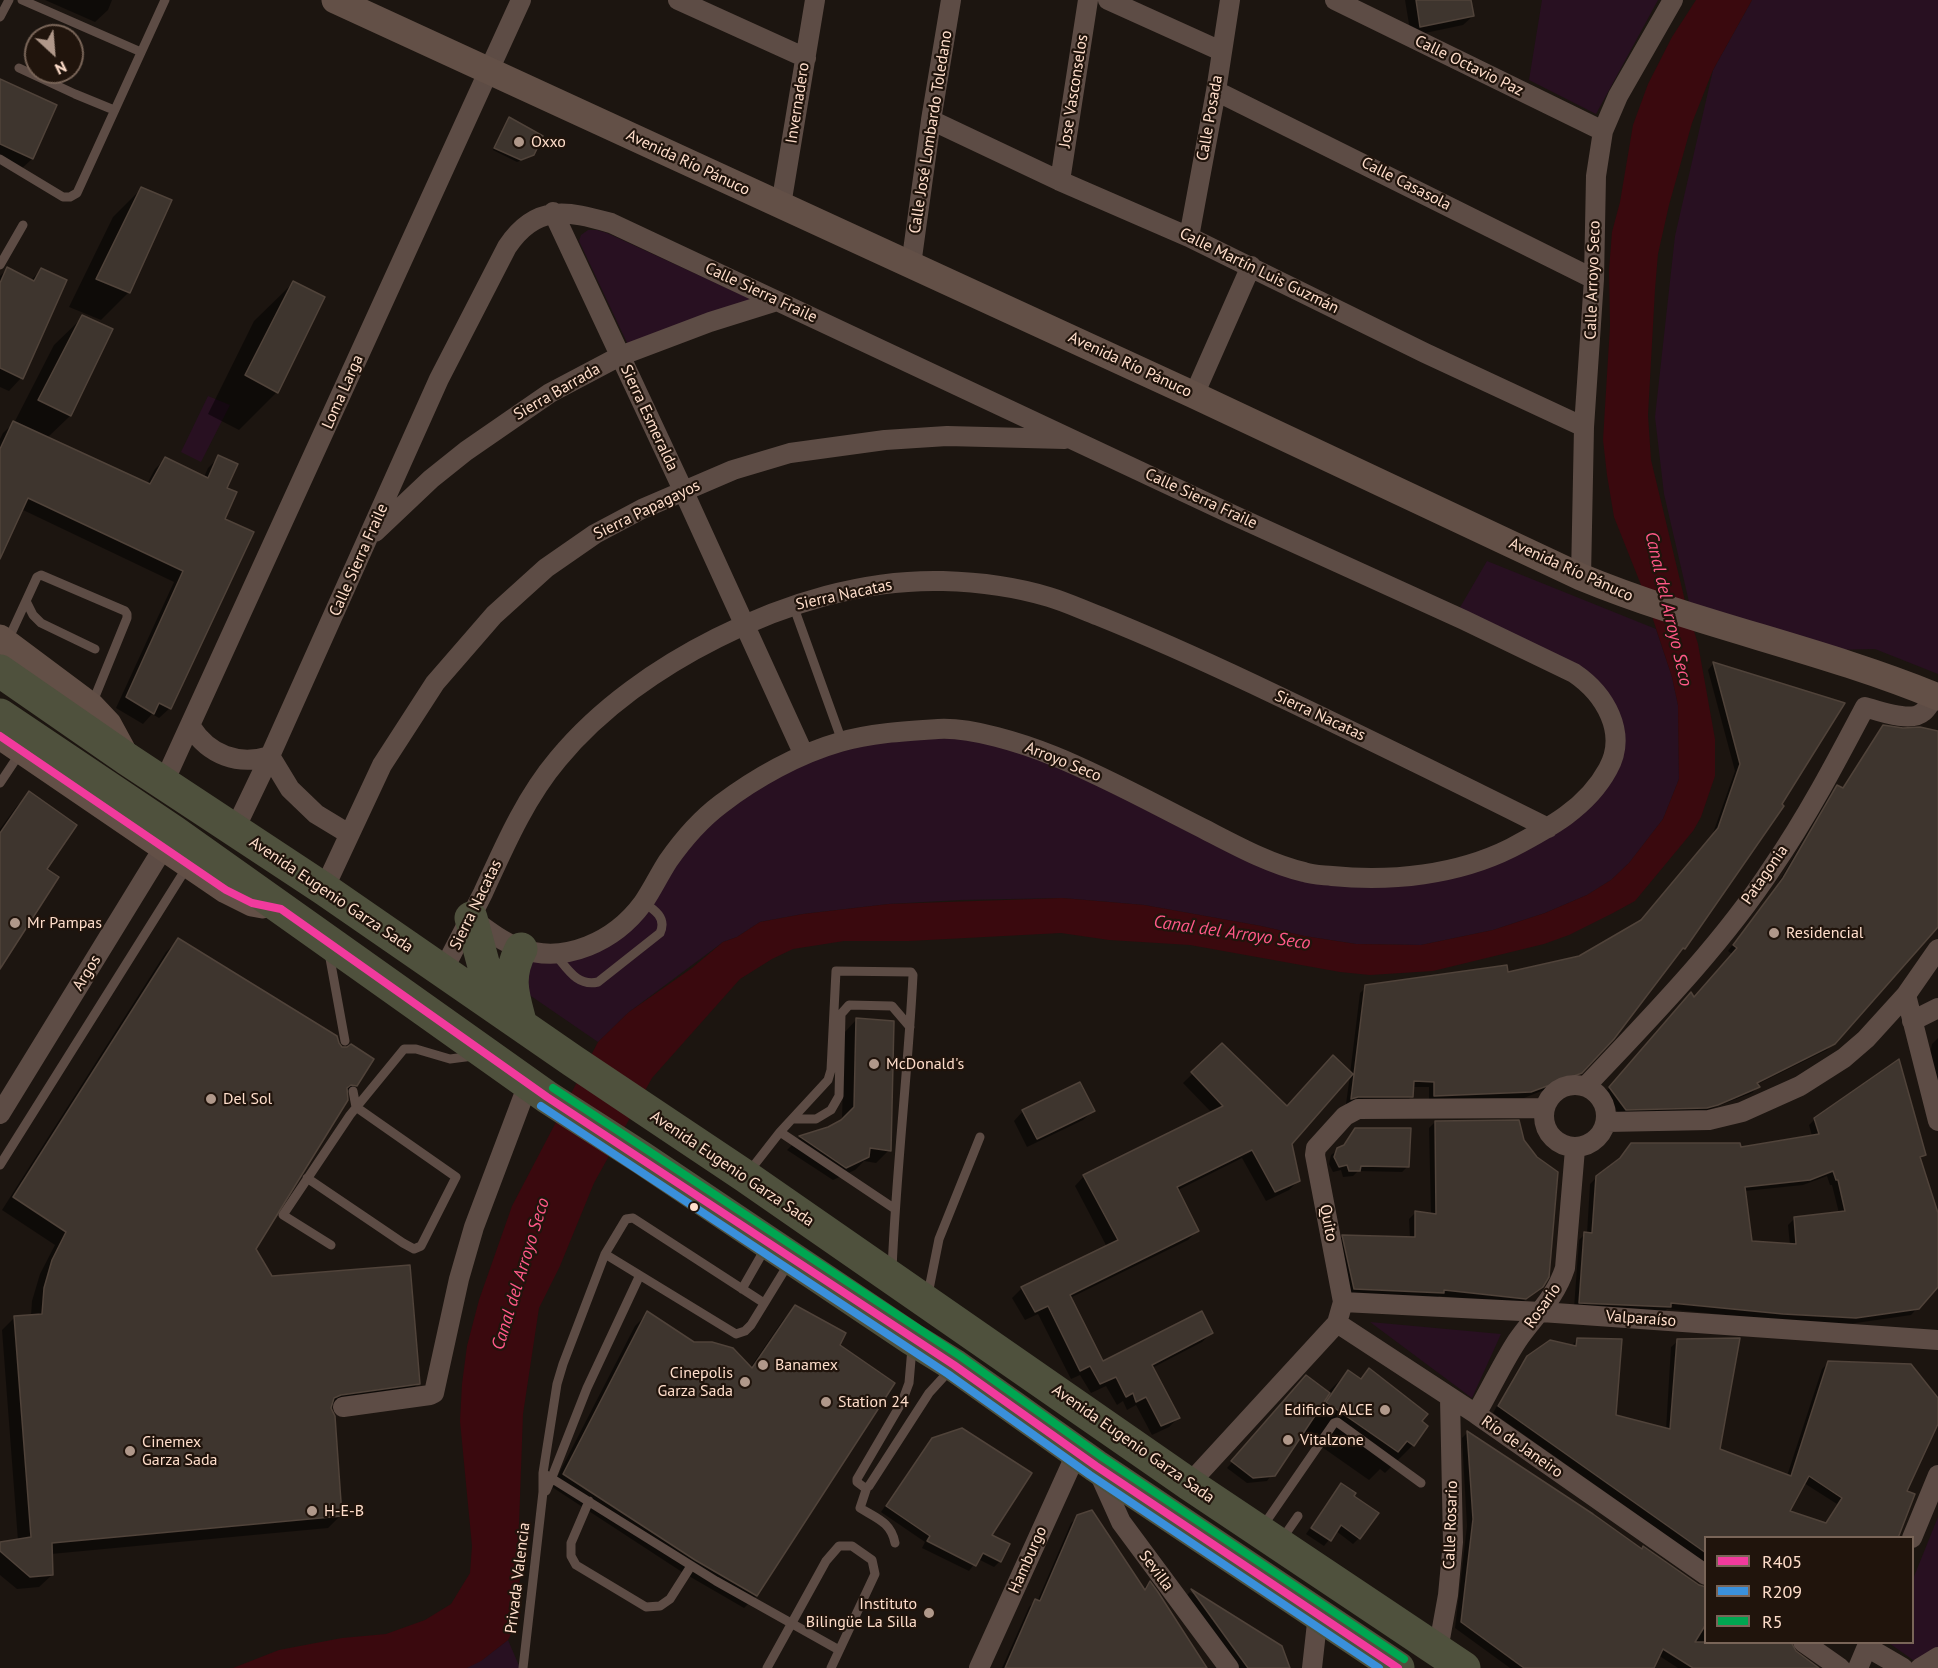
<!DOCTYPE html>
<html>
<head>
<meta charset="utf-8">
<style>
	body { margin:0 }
	#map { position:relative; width:1938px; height:1668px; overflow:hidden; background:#1c1510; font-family:"PT Sans",sans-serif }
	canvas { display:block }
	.legend { position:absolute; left:1704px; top:1536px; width:210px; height:108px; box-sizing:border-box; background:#20140c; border:2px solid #796558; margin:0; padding:8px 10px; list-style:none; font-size:18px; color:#ffdecb }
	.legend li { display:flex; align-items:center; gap:12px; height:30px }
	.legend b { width:30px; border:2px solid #796558 }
	.north { position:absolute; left:24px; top:24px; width:60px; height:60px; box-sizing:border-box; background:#20140c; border:2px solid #796558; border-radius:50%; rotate:154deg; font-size:16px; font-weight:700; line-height:24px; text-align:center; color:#ffdecb }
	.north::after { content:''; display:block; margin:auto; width:21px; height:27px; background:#b0988a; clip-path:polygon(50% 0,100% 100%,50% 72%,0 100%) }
</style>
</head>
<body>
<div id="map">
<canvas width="1938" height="1668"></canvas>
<ul class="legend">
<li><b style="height:8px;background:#f13a9d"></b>R405</li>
<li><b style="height:8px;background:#3a90db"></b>R209</li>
<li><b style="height:8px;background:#00a651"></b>R5</li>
</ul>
<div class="north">N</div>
</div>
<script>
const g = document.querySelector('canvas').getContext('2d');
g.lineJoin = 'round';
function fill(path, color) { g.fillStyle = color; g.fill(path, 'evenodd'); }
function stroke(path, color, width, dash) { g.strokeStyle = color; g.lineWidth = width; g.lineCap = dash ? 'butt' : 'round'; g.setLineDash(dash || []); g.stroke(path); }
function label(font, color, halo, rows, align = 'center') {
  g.font = font + ' "PT Sans",sans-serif'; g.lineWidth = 4.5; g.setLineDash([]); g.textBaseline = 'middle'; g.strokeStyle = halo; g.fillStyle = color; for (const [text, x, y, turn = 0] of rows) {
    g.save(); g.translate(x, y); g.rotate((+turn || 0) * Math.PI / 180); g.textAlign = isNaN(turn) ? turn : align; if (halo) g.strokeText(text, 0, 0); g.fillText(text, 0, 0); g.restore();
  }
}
fill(new Path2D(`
	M1542 0H1658L1596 114 1529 80Z
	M1752 0H1938V674L1875 649 1830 650 1689 602 1664 494 1655 417 1675 236 1713 70Z
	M588 230H597L607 233 755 301 629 347 579 241 581 235Z
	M208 396 230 405 201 462 181 452Z
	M1487 561 1656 629 1672 677 1678 705 1679 779 1663 819 1629 863 1611 880 1587 895 1545 913 1493 930 1421 945 1356 944 1304 936 1261 926 1144 905 1062 898 960 900 889 904 803 914 760 922 737 937 723 942 629 1012 598 1042 512 983 516 960 555 954 613 933 720 804 842 741 999 737 1304 873H1426L1568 815 1615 756 1596 691 1455 616Z
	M1370 1322 1501 1334 1472 1398Z
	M1938 1517V1649L1917 1660H1913L1889 1643 1912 1642 1913 1579Z
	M508 1640 520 1668H466L482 1660Z`), '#281021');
fill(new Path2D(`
	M1696 0H1752L1713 70 1692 123 1669 205 1658 254 1655 289 1648 415 1651 460 1686 605 1698 644 1715 739V776L1701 817 1693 831 1635 901 1613 913 1569 935 1544 944 1433 971 1370 975 1340 972 1190 945 1109 940 1061 933 909 941H844L793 949 772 959 740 979 652 1078 594 1183 560 1266 539 1308 523 1414 519 1524 520 1616 508 1640 481 1661 467 1668H233L279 1650 342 1638 386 1634 425 1620 451 1604 470 1573 472 1546 460 1421 462 1384 467 1346 479 1300 512 1206 598 1042 629 1012 692 968 723 942 737 937 760 922 803 914 889 904 1062 898 1144 905 1261 926 1304 936 1356 944 1421 945 1493 930 1545 913 1587 895 1611 880 1629 863 1663 819 1679 779 1678 705 1672 677 1645 595 1614 517 1607 475 1603 440 1610 326 1609 270 1612 232 1620 202 1633 125 1648 84 1672 37Z`), '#3a090e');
fill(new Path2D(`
	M45 0H112L108 10 95 22Z
	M1405 0H1470L1473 16 1463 25 1411 36Z
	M0 81 32 159 19 171 0 162Z
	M509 119 533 154 530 157 517 162 493 150Z
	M141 189 129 292 101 320 69 307 113 217Z
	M7 269 31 280 41 270 65 281 21 378 9 391 0 387V276Z
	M293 283 277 392 239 430 208 414 254 321Z
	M83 317 111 330 70 416 47 438 147 484 155 469 165 459 204 477 208 468 219 457 223 519 170 708 159 718 152 714 143 724 116 708 174 582 21 509 0 556V439L3 433 14 423 54 345Z
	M1713 664 1843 704 1683 948 1613 1038 1574 1078 1524 1098 1429 1102V1087H1412V1096L1406 1102 1346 1104 1350 1075 1291 1144 1298 1181 1289 1190 1266 1201 1242 1158 1178 1190 1197 1231 1188 1240 1070 1298 1102 1363 1211 1333 1202 1342 1152 1368 1178 1418 1169 1427 1152 1435 1136 1405 1127 1410 1123 1401 1117 1405 1106 1386 1091 1393 1080 1375 1071 1379 1038 1314 1025 1320 1012 1298 1022 1288 1107 1247 1075 1186 1084 1176 1212 1113 1183 1083 1222 1045 1287 1107 1350 1074 1360 993 1366 987 1507 973 1580 957 1640 922 1712 836 1735 771 1708 670Z
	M1884 726 1938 733V924L1827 1050 1756 1085 1758 1087 1752 1093 1700 1113 1620 1115 1604 1094 1685 1000 1694 999 1732 954 1728 951 1777 885 1831 793 1837 787 1842 789 1878 733Z
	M30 793 0 966V829L17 806Z
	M178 940 356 1085 346 1094 254 1249 271 1277 418 1384 405 1397 330 1407 341 1515 328 1528 51 1554 52 1575 39 1587 17 1589 0 1575V1544L18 1541 2 1330 15 1317 31 1316 32 1301 40 1274 55 1245 2 1210 166 952Z
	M856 1020 889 1150 876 1163 864 1161 855 1170 833 1180 787 1150 799 1138 828 1128 842 1121 844 1033Z
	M1938 1038V1086L1930 1054 1932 1044Z
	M1023 1111H1093L1083 1120 1027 1147 1014 1121Z
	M1815 1119 1924 1155 1919 1160 1938 1218V1285L1911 1315 1849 1324 1776 1320 1667 1309 1663 1313 1574 1308 1579 1240 1585 1234H1587L1590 1184 1597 1177 1812 1136 1809 1125ZM1827 1176 1830 1185H1832L1839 1213 1794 1219 1788 1225 1790 1245 1751 1242 1745 1191 1803 1185Z
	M1435 1122 1535 1292 1519 1305 1439 1296 1436 1299 1348 1295 1337 1242 1343 1236 1410 1239 1409 1219 1415 1213 1431 1215 1429 1128Z
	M1356 1129 1408 1166 1402 1172 1358 1171 1353 1176 1343 1177 1341 1170 1333 1172 1329 1164 1331 1155 1342 1147Z
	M796 1307 838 1345 756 1596 744 1608 682 1572 552 1487 635 1326 648 1313 694 1344 750 1368 783 1320Z
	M1577 1340 1614 1416 1666 1430 1671 1347 1678 1341 1718 1450 1787 1476 1822 1369 1828 1363 1938 1400V1420L1905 1492 1895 1538H1706V1563L1493 1413 1521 1364 1528 1357 1571 1346ZM1804 1483 1837 1504 1825 1524 1788 1512Z
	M1369 1370 1413 1445 1385 1473 1380 1469 1369 1480 1302 1433 1267 1481 1247 1483 1227 1468 1300 1383 1327 1393 1348 1372 1360 1380Z
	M1467 1433 1641 1550 1699 1586 1706 1588V1642L1794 1652 1817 1668H1678L1658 1655 1652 1668H1510L1455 1628 1467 1526 1462 1438Z
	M933 1439 989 1535 1000 1561 994 1567 978 1559 969 1571 922 1548 925 1542 881 1512 927 1445Z
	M1341 1485 1352 1496 1359 1538 1353 1544 1336 1531 1324 1546 1306 1534Z
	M1078 1517 1143 1589 1149 1583 1203 1668H1002L1029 1607 1035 1601 1037 1602 1071 1523Z
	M1190 1592 1281 1647 1286 1668H1226L1178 1604Z`), '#0007');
const building = new Path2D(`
	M1416 0H1471L1474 16 1420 27Z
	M0 79 57 105 33 159 0 144Z
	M509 117 543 136 534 155 521 160 494 148Z
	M141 187 172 200 130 293 96 279Z
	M7 267 34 281 41 268 67 280 23 379 0 368V283Z
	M293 281 325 297 278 393 245 375Z
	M82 315 113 329 71 416 38 400Z
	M13 421 150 484 165 457 208 478 218 455 238 464 227 488 237 492 225 519 254 532 171 709 159 703 154 714 126 697 183 571 28 498 0 559V449Z
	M1713 662 1845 703 1782 804 1784 806 1685 949 1683 948 1614 1039 1582 1073 1531 1092 1434 1096V1082L1414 1081 1413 1097H1358L1351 1099 1365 985 1507 965 1508 972 1579 956 1641 920 1718 828 1740 764Z
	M1883 725 1903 728 1920 727 1938 731V927L1835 1044 1757 1083 1760 1087 1718 1105 1707 1108 1626 1110 1609 1087 1691 992 1694 997 1737 948 1733 945 1783 878 1837 785 1843 788Z
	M29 791 77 825 47 869 59 877 0 969V833Z
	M178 938 337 1036 339 1043 342 1047H347L351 1044 374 1059 357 1086 351 1085 347 1088 348 1100 256 1249 272 1276 410 1265 420 1384 341 1395 334 1398 331 1408 335 1416 342 1516 52 1543 53 1575 30 1577 0 1551V1542L31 1537 14 1316 42 1314 44 1288 52 1260 66 1232 13 1197Z
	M856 1018 894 1021 891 1151 870 1148 869 1157 846 1168 799 1136 828 1127 841 1120 854 1107Z
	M1222 1043 1287 1106 1333 1055 1353 1074 1292 1144 1300 1181 1275 1192 1252 1150 1177 1187 1199 1231 1070 1295 1103 1361 1202 1311 1213 1333 1152 1365 1180 1418 1161 1426 1146 1397 1136 1402 1133 1393 1126 1397 1116 1377 1100 1384 1090 1366 1080 1371 1048 1306 1035 1312 1021 1287 1118 1240 1083 1175 1223 1106 1191 1072Z
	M1899 1059 1926 1155 1920 1157 1938 1213V1287L1919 1309 1856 1318 1783 1314 1671 1303V1307L1579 1303 1584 1232 1592 1233 1596 1176 1620 1158 1631 1143H1740L1741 1147 1819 1134 1814 1118ZM1833 1171 1836 1180H1838L1845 1211 1794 1217 1796 1244 1752 1241 1745 1187 1810 1180Z
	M1080 1082 1095 1111 1037 1139 1022 1110Z
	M1519 1120 1524 1140 1537 1157 1558 1172 1549 1277 1543 1287 1526 1299 1444 1290V1293L1354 1289 1342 1235 1415 1237V1211L1436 1214 1435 1121Z
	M1355 1128H1411L1409 1167 1361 1166 1360 1171H1349L1347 1165 1339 1167 1334 1157 1337 1148 1344 1145Z
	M795 1305 846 1333 840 1345 895 1383 757 1596 695 1560 563 1474 647 1311 694 1342H712L733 1348 752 1368Z
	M1577 1338 1622 1339 1616 1415 1670 1429 1677 1339 1740 1338 1720 1449 1791 1476 1828 1361 1911 1364 1938 1398V1424L1907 1491 1915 1494 1898 1538H1706V1553L1498 1406 1527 1356 1550 1340 1576 1346ZM1809 1476 1842 1498 1826 1523 1790 1511Z
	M1369 1368 1428 1414 1422 1421 1428 1426 1414 1446 1407 1441 1398 1452 1326 1402 1348 1370 1361 1379Z
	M1306 1375 1330 1393 1275 1476 1253 1478 1231 1461Z
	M962 1428 1032 1473 992 1535 1010 1544 1001 1562 983 1553 976 1566 927 1541 930 1536 886 1506 932 1438Z
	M1467 1431 1593 1514 1642 1549 1643 1546 1699 1585 1706 1587V1624L1695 1642H1791L1796 1651 1819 1668H1693L1663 1649 1654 1668H1524L1461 1622 1473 1519Z
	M1341 1483 1356 1493 1354 1496 1379 1513 1360 1539 1341 1525 1331 1541 1311 1528Z
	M1092 1510 1145 1590 1150 1581 1158 1592 1207 1668H1005L1035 1599 1040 1601 1077 1515Z
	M1191 1589 1282 1646 1290 1668H1248Z`);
fill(building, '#3e352e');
stroke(building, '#50433a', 1.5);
stroke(new Path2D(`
	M22 0 141 52
	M0 17 9 0
	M19 68 75 94 114 110
	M0 159 63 197H70L77 193 165 0
	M0 265 23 225
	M26 601 33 615 41 623 95 649
	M793 605 842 741
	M8 640 37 577 41 575 125 611 127 614V618L92 704
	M0 783 20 753
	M329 953 345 1041
	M555 954C567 968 577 987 598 982L660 933C667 918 655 910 643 902
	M794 1119H816L831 1110 839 1096 841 1014 849 1005 892 1006 910 1027
	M780 1132 895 1209
	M0 1165 187 867
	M748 1173 780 1132 828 1080 831 1070 836 971 911 972 913 975C908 1073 896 1171 892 1270
	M307 1178 403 1243 414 1249 421 1246 456 1177 356 1107 353 1091
	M331 1245 283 1215 350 1115 404 1049H416L450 1059 473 1056
	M605 1254 736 1334 745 1331 751 1325 789 1263
	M742 1289 766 1247
	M928 1294 939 1239 980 1137
	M912 1348 909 1383 902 1402 857 1479V1482L865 1488 869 1486 929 1393 950 1370
	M543 1473 716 1581 839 1650
	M867 1487 860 1508C876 1518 891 1522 895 1543
	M543 1492 546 1491 552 1477 587 1388 639 1277
	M589 1501 571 1543V1556L576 1565 646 1607 660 1606 670 1599 691 1566
	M1263 1526 1334 1423 1337 1422 1421 1483
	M1282 1539 1298 1516
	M523 1668 543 1492V1473L557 1384 563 1364 605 1254 626 1219 633 1218 764 1303
	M767 1668 826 1561 839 1546H852L872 1560 875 1574 831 1668`), '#5d4c45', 9);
stroke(new Path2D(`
	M678 0 806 58
	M1108 0 1221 51
	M1335 0 1603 131
	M1216 91 1594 279
	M931 120 1060 181 1189 237 1425 353 1584 427
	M1060 181 1088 0
	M781 205 815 0
	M553 212 683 490 804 755
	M1189 237 1216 91 1230 0
	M911 265 931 120 951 0
	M1194 395 1251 266
	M375 532 431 479 466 451 550 393 620 356 710 322 777 301
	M1581 577 1584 427 1594 279 1596 176 1603 131 1618 96 1673 0
	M191 727C209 755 238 766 270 756L290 789 316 814 349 834
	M164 782 521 0
	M235 829 270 756 439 379 507 247C536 203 568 211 611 223L1231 514 1464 620 1574 673C1605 694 1628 733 1608 769 1587 808 1549 828 1511 848 1457 875 1391 882 1332 876 1323 875 1312 875 1304 872 1270 864 1237 846 1206 830 1156 805 1106 777 1054 756 1022 743 971 727 938 729 906 731 870 733 840 742 798 754 755 778 721 804 701 819 682 841 668 861 659 875 652 890 643 903 615 941 565 965 519 948 501 941 486 929 471 918
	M324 889 382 765 435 683 494 615 546 568 595 534 642 509 733 470 790 453 885 440 947 436 1065 439
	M443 971C456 945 470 919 483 893 504 847 525 798 558 759 600 708 659 667 717 638 786 603 865 579 943 581 978 582 1016 587 1049 597 1066 602 1083 610 1099 616 1151 637 1202 660 1253 684 1352 731 1450 779 1548 828
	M1906 995 1938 1121
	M1912 1021 1938 1008
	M1544 1116a31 31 0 1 1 62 0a31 31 0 1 1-62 0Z
	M1586 1086C1650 1018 1721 946 1772 868 1807 817 1836 762 1865 707 1879 711 1911 723 1923 712 1928 708 1931 701 1935 696
	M0 1114 170 837
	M1607 1122 1709 1120 1742 1112 1800 1086 1844 1058 1866 1039 1906 995 1938 949
	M1343 1302 1541 1312 1938 1340
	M1337 1323 1476 1414 1706 1575
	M343 1407 430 1395 434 1393 459 1279 474 1227 528 1084
	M1476 1414C1490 1390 1502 1364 1517 1341 1534 1316 1555 1299 1565 1268L1575 1149
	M1098 1471 1121 1522 1229 1668
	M1189 1484 1337 1323 1343 1302 1315 1155 1316 1148 1345 1116 1358 1109 1544 1108
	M1912 1538 1938 1475
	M1803 1642 1840 1668
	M1867 1647 1903 1668
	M1438 1650 1448 1595 1453 1542 1450 1398
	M979 1668 1077 1452
	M1312 1668 1318 1614
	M1858 1668 1869 1642
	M1920 1668 1938 1657`), '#5d4c45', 20);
stroke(new Path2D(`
	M335 0 1194 395 1581 577C1697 625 1822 649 1938 697
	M0 638 91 706 108 724 127 759
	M0 736 226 890 252 903 263 905`), '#635047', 27);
stroke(new Path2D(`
	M0 671 127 759 324 889 573 1061 745 1176 1189 1484 1464 1668
	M0 715 174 832 547 1097 642 1158 912 1339 954 1365 1096 1466 1398 1668
	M471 918 495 1007
	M521 1025C513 995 506 978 521 949`), '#4f513d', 33);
stroke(new Path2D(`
	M0 736 226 890 252 903 281 909 547 1097 954 1365 1096 1466 1398 1668`), '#f13a9d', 8);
stroke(new Path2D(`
	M541 1106 948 1374 1090 1475 1379 1668`), '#3a90db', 8);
stroke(new Path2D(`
	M553 1088 960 1356 1102 1457 1404 1659`), '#00a651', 8);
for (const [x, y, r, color] of [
	[519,142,6,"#b0988a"],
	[15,923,6,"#b0988a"],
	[1774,933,6,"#b0988a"],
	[874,1064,6,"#b0988a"],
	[211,1099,6,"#b0988a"],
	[694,1207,5,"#ffdecb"],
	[763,1365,6,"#b0988a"],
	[745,1382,6,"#b0988a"],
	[826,1402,6,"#b0988a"],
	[1385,1410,6,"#b0988a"],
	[1288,1440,6,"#b0988a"],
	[130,1451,6,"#b0988a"],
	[312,1511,6,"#b0988a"],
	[929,1613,6,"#b0988a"]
]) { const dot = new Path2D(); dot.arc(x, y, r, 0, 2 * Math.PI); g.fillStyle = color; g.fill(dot); stroke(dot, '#20140c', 2); }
label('16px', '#ffdecb', '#20140c', [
	["Calle Octavio Paz",1469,66,26],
	["Jose Vasconselos",1074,91,-81],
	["Invernadero",798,103,-81],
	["Calle Posada",1210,118,-80],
	["Calle José Lombardo Toledano",931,132,-81],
	["Avenida Río Pánuco",688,163,25],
	["Calle Casasola",1406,184,27],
	["Calle Martín Luis Guzmán",1259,271,26],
	["Calle Arroyo Seco",1593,280,-88],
	["Calle Sierra Fraile",761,293,25],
	["Avenida Río Pánuco",1130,365,25],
	["Loma Larga",343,392,-66],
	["Sierra Barrada",557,392,-30],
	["Sierra Esmeralda",649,418,65],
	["Calle Sierra Fraile",1201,499,25],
	["Sierra Papagayos",647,510,-26],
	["Calle Sierra Fraile",359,560,-66],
	["Avenida Río Pánuco",1571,570,24],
	["Sierra Nacatas",844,595,-12],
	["Sierra Nacatas",1320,716,25],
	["Arroyo Seco",1063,762,22],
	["Patagonia",1765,875,-55],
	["Avenida Eugenio Garza Sada",331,895,34],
	["Sierra Nacatas",476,905,-64],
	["Argos",87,973,-58],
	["Avenida Eugenio Garza Sada",732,1169,34],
	["Quito",1328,1223,79],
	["Rosario",1543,1306,-55],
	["Valparaíso",1641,1319,4],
	["Avenida Eugenio Garza Sada",1133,1444,35],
	["Río de Janeiro",1522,1447,35],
	["Calle Rosario",1451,1525,-88],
	["Hamburgo",1028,1560,-66],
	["Sevilla",1156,1571,53],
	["Privada Valencia",518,1578,-83]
]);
label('16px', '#ffdecb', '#20140c', [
	["Oxxo",531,142],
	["Mr Pampas",27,923],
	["Residencial",1786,933],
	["McDonald's",886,1064],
	["Del Sol",223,1099],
	["Banamex",775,1365],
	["Cinepolis",733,1373,"right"],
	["Garza Sada",733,1391,"right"],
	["Station 24",838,1402],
	["Edificio ALCE",1373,1410,"right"],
	["Vitalzone",1300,1440],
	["Cinemex",142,1442],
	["Garza Sada",142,1460],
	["H-E-B",324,1511],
	["Instituto",917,1604,"right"],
	["Bilingüe La Silla",917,1622,"right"]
], 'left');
label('italic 18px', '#ff5988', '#20140c', [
	["Canal del Arroyo Seco",1668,609,77],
	["Canal del Arroyo Seco",1232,933,8],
	["Canal del Arroyo Seco",521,1274,-73]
]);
</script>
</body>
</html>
